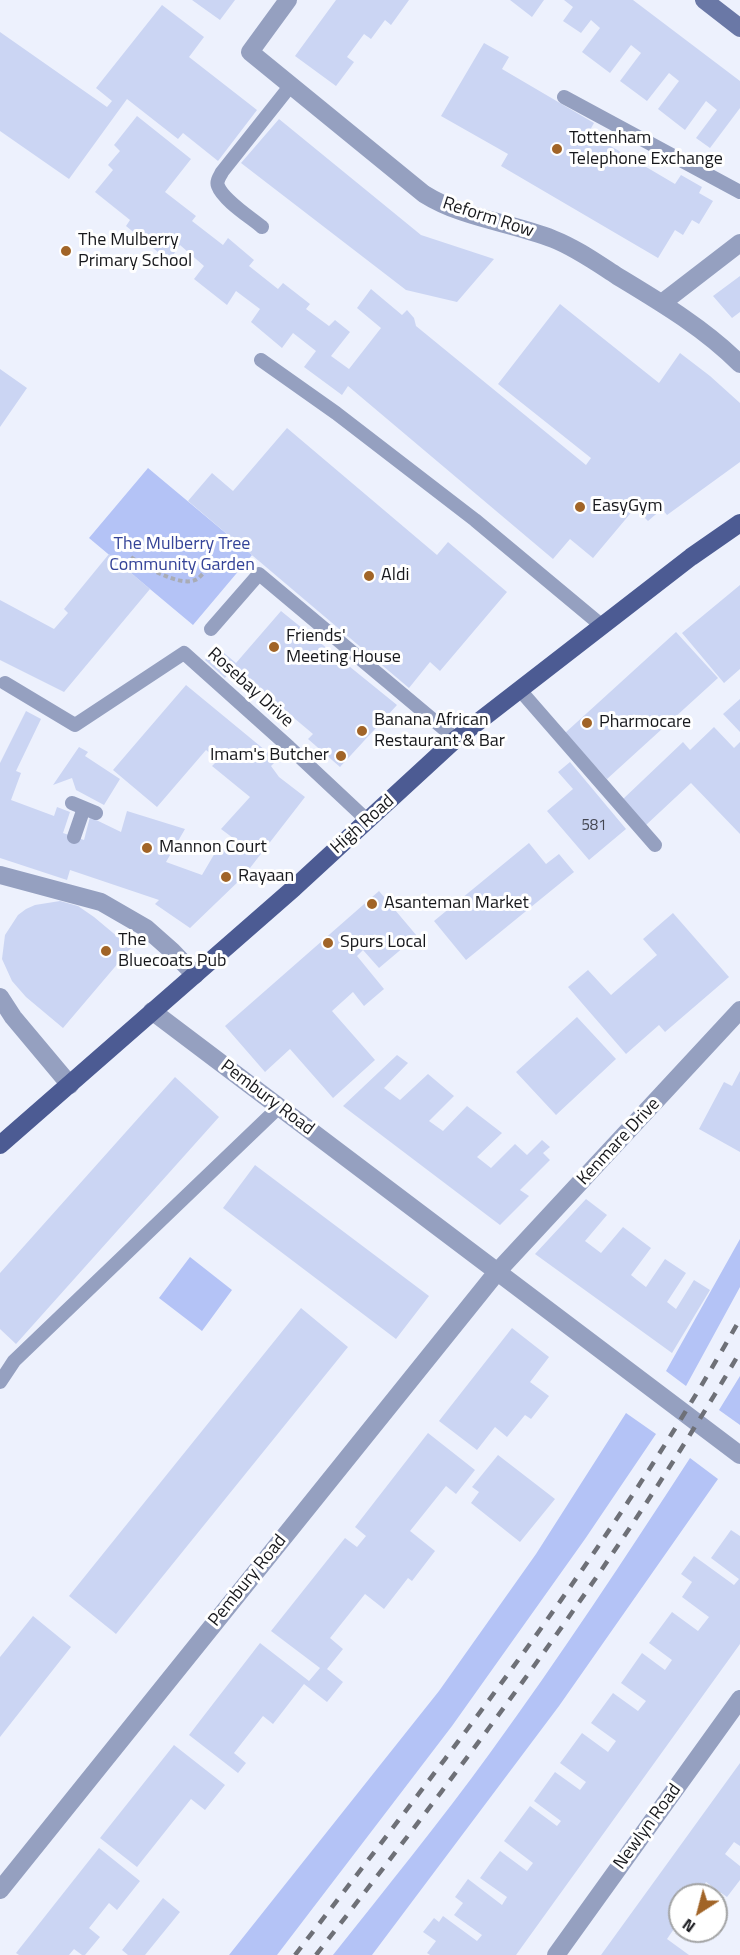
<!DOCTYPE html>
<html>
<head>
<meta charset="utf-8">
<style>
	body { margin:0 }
	#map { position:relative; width:740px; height:1955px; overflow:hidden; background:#edf1fd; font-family:"Titillium Web",sans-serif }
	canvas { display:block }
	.north { position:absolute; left:668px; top:1883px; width:60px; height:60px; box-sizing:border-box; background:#fff; border:2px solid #a2a3a4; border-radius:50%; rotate:216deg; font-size:16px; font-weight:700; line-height:24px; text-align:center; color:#17181c }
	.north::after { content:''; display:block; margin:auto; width:21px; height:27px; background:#a16427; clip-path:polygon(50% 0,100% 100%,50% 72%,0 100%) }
</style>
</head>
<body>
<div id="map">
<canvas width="740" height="1955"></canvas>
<div class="north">N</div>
</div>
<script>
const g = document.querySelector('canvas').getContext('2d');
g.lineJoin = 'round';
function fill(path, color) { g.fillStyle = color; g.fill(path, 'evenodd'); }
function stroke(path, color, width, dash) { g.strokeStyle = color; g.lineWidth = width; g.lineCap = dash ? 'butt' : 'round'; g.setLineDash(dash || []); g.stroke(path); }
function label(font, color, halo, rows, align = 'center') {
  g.font = font + ' "Titillium Web",sans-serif'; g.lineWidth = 6; g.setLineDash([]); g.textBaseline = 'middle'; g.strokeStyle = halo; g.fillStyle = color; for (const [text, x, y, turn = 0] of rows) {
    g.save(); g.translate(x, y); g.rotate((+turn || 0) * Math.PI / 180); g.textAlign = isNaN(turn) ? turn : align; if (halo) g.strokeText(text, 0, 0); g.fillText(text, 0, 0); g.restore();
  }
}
fill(new Path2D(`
	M148 468 252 555 193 625 89 538Z
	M740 1239V1287L686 1386 666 1371Z
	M190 1257 232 1290 202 1331 159 1298Z
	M740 1376V1425L719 1410Z
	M626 1413 656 1434 585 1539 452 1726 277 1955H229L439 1691 536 1554Z
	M690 1458 718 1479 559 1706 372 1955H333C386 1888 440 1822 490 1753 560 1657 625 1558 690 1458Z`), '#b4c3f6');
fill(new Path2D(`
	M192 0H235L220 20Z
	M336 0H409L391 25 385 20 371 39 364 34 347 57 354 62 336 86 295 56Z
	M510 0H544L532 17Z
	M564 0H633L740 81V108L710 148 696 138 717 110 706 101 685 130 658 109 679 81 669 73 647 101 620 81 641 53 631 45 610 73 582 52 600 28 591 20 581 33 563 21 573 7Z
	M162 5 204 37 189 57 257 110 218 161 183 133 178 139 127 99 69 179 0 131V32L107 107 112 101 96 88Z
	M484 43 509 57 502 69 594 123 585 139 593 143 597 138 675 184 681 175 702 187 699 193 713 201 699 224 692 220 683 235 675 230 658 258 501 166 508 154 441 116Z
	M137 116 191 159 165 192 196 216 192 221 223 245 228 238 254 260 249 266 278 289 283 283 310 304 306 309 329 326 335 320 350 332 331 356 349 369 381 328 357 308 371 289 402 315 407 310 414 318 416 326 586 465 591 458 498 384 560 304 659 383 680 353 710 376 740 403V462L667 515 662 509 648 521 635 508 593 558 570 539 553 559 348 386 342 395 304 367 316 351 293 333 282 348 251 322 260 309 236 291 227 305 194 279 204 266 180 245 169 261 126 226 130 220 95 192 113 170 108 165 120 151 114 145Z
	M279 119 421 235 494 259 457 302 406 290 241 163Z
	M740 276V312L732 318 713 296Z
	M0 369 27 388 0 427Z
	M287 428 437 555 448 542 507 592 440 671 430 662 409 688 188 501 212 473 233 491Z
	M109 554 150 589 64 692 0 660V600L54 629 68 613 64 609Z
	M740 585V669L724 683 682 633Z
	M281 611 397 705 340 767 308 739 313 734 256 686 250 695 227 675 225 678 205 660 217 647 236 663Z
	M676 632 718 678 607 779 565 733Z
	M186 685 277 760 271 766 279 777 305 797 243 877 190 928 155 904 159 900 70 870 67 880 0 858V763L26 711 41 719 16 771 21 773 11 800 54 816 57 807 70 812 63 833 84 840 90 817 121 832 127 811 185 829 166 862 202 875 219 846 229 853 237 841 221 829 250 797 212 766 218 760 206 750 157 807 113 770Z
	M740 699V732L723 714Z
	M714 727 734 748 740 742V834L691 783 646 825 622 800 683 742 690 750Z
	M79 747 88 752 85 756 120 779 104 805 76 790 72 778 53 785Z
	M570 762 626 829 589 860 547 811 573 789 558 772Z
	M529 843 546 864 559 854 574 872 466 960 434 921Z
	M379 891 417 936 379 968 363 950 357 956 384 989 364 1006 353 992 332 1011 375 1060 333 1098 290 1049 265 1072 225 1026Z
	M60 901 78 906 94 917 131 948 63 1028 26 997 12 981 2 959 5 935 18 915 26 909 35 905Z
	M673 913 729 977 665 1032 659 1025 626 1054 568 987 588 970 611 995 657 955 643 939Z
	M577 1017 616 1059 556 1115 516 1072Z
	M397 1055 408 1063 384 1088 400 1100 428 1074 454 1096 429 1121 443 1131 467 1106 502 1133 477 1157 491 1168 515 1144 527 1155 542 1140 550 1147 543 1153 550 1160 520 1190 529 1196 500 1225 343 1106Z
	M740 1071V1152L699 1129 724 1082 732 1086Z
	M175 1077 219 1117 16 1344 0 1329V1273Z
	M255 1165 429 1296 396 1339 223 1208Z
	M586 1199 607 1215 585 1241 601 1253 623 1227 651 1248 631 1275 637 1280 646 1287 665 1259 686 1273 667 1302 676 1309 694 1280 710 1290 672 1353 535 1254Z
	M301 1308 348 1347 116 1634 69 1596Z
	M512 1328 549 1357 530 1382 549 1396 531 1419 525 1415 507 1437 495 1427 477 1450 439 1421Z
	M428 1433 475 1470 456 1494 446 1486 410 1531 435 1551 412 1581 408 1578 384 1609 365 1594 330 1638 343 1649 327 1669 343 1682 327 1702 304 1684 273 1724 263 1716 234 1753 246 1763 238 1773 189 1735 260 1643 309 1681 320 1668 271 1631 345 1538 357 1547 366 1536 355 1527Z
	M498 1455 555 1499 520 1542 471 1503 479 1492 472 1487Z
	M731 1530 740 1536V1644L516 1955H430L427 1953 436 1941 423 1932 434 1918 439 1922 443 1916 477 1941 482 1935 454 1915 463 1903 455 1897 468 1879 502 1905 507 1897 480 1878 490 1864 500 1851 527 1871 533 1863 504 1841 530 1806 557 1826 561 1821 534 1801 555 1772 580 1790 586 1782 560 1763 582 1733 608 1752 616 1741 591 1723 613 1693 638 1711 646 1701 621 1683 642 1653 665 1670 672 1660 649 1643 672 1612 698 1631 709 1617 682 1597 692 1582 681 1574 694 1556 734 1585 739 1579 711 1558Z
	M33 1616 71 1647 0 1737V1657Z
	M174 1745 225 1785 205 1810 191 1799 137 1867 100 1838Z
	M740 1763V1846L734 1842 725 1854 740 1866V1880L727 1897 706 1882 702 1888 712 1895H680V1924L678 1923 667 1939 689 1955H601Z
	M99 1848 140 1881 117 1910 109 1903 89 1928 100 1937 85 1955H82L74 1949 69 1955H19L16 1953Z
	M163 1898 180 1912 145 1955H128L122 1950Z`), '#cbd5f3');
stroke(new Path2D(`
	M131 557C143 566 180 587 195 580 199 579 202 574 206 571 216 564 229 559 241 562`), '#a9acb5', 4, [4.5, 3]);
stroke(new Path2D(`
	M564 97 740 192
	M262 227C250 217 223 200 218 186 216 181 220 176 222 172L291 85
	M261 360 336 413 475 520 601 625
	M211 629 259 574 456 739
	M5 683 75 725 184 653 289 747 368 821
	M519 689 655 845
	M72 803 96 813
	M74 837 84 808
	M0 1382 14 1361 279 1107`), '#95a0c0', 14);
stroke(new Path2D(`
	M288 0 250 52 424 194C464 219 510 222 553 239 576 248 597 263 617 276 660 302 704 328 740 364
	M662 303 740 243
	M0 875 101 902 146 928 172 951 195 975
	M0 997 13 1017 70 1085
	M152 1011 740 1455
	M0 1890 497 1272 740 1010
	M556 1955 740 1699`), '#95a0c0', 18);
stroke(new Path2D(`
	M704 0 740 28`), '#6a78a6', 18);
stroke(new Path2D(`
	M0 1145 294 888 456 739 691 557 740 523`), '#4c5b93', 18);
stroke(new Path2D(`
	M295 1955C453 1750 613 1545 740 1319
	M316 1955C467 1761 616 1564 740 1352`), '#6e7077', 4.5, [10, 10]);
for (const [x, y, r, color] of [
	[557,149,6,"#a16427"],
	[66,251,6,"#a16427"],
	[580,507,6,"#a16427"],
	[369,576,6,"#a16427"],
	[274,647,6,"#a16427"],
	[587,723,6,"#a16427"],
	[362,731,6,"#a16427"],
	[341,756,6,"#a16427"],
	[147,848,6,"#a16427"],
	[226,877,6,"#a16427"],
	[372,904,6,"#a16427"],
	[328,943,6,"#a16427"],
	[106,951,6,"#a16427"]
]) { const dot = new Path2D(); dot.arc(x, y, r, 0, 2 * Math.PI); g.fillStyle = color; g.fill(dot); stroke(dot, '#fff', 2); }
label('15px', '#444752', null, [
	["581",594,826]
]);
label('18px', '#17181c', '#fff', [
	["Tottenham",569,139],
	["Telephone Exchange",569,160],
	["The Mulberry",78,241],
	["Primary School",78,262],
	["EasyGym",592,507],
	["Aldi",381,576],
	["Friends'",286,637],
	["Meeting House",286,658],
	["Banana African",374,721],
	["Restaurant & Bar",374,742],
	["Pharmocare",599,723],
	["Imam's Butcher",329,756,"right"],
	["Mannon Court",159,848],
	["Rayaan",238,877],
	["Asanteman Market",384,904],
	["The",118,941],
	["Bluecoats Pub",118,962],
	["Spurs Local",340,943]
], 'left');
label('18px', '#17181c', '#fff', [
	["Reform Row",488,218,18],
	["Rosebay Drive",250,688,42],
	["High Road",363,825,-42],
	["Pembury Road",267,1098,37],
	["Kenmare Drive",619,1142,-47],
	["Pembury Road",248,1581,-51],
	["Newlyn Road",648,1827,-54]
]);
label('18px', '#344398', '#fff', [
	["The Mulberry Tree",182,545],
	["Community Garden",182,566]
]);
</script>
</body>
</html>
